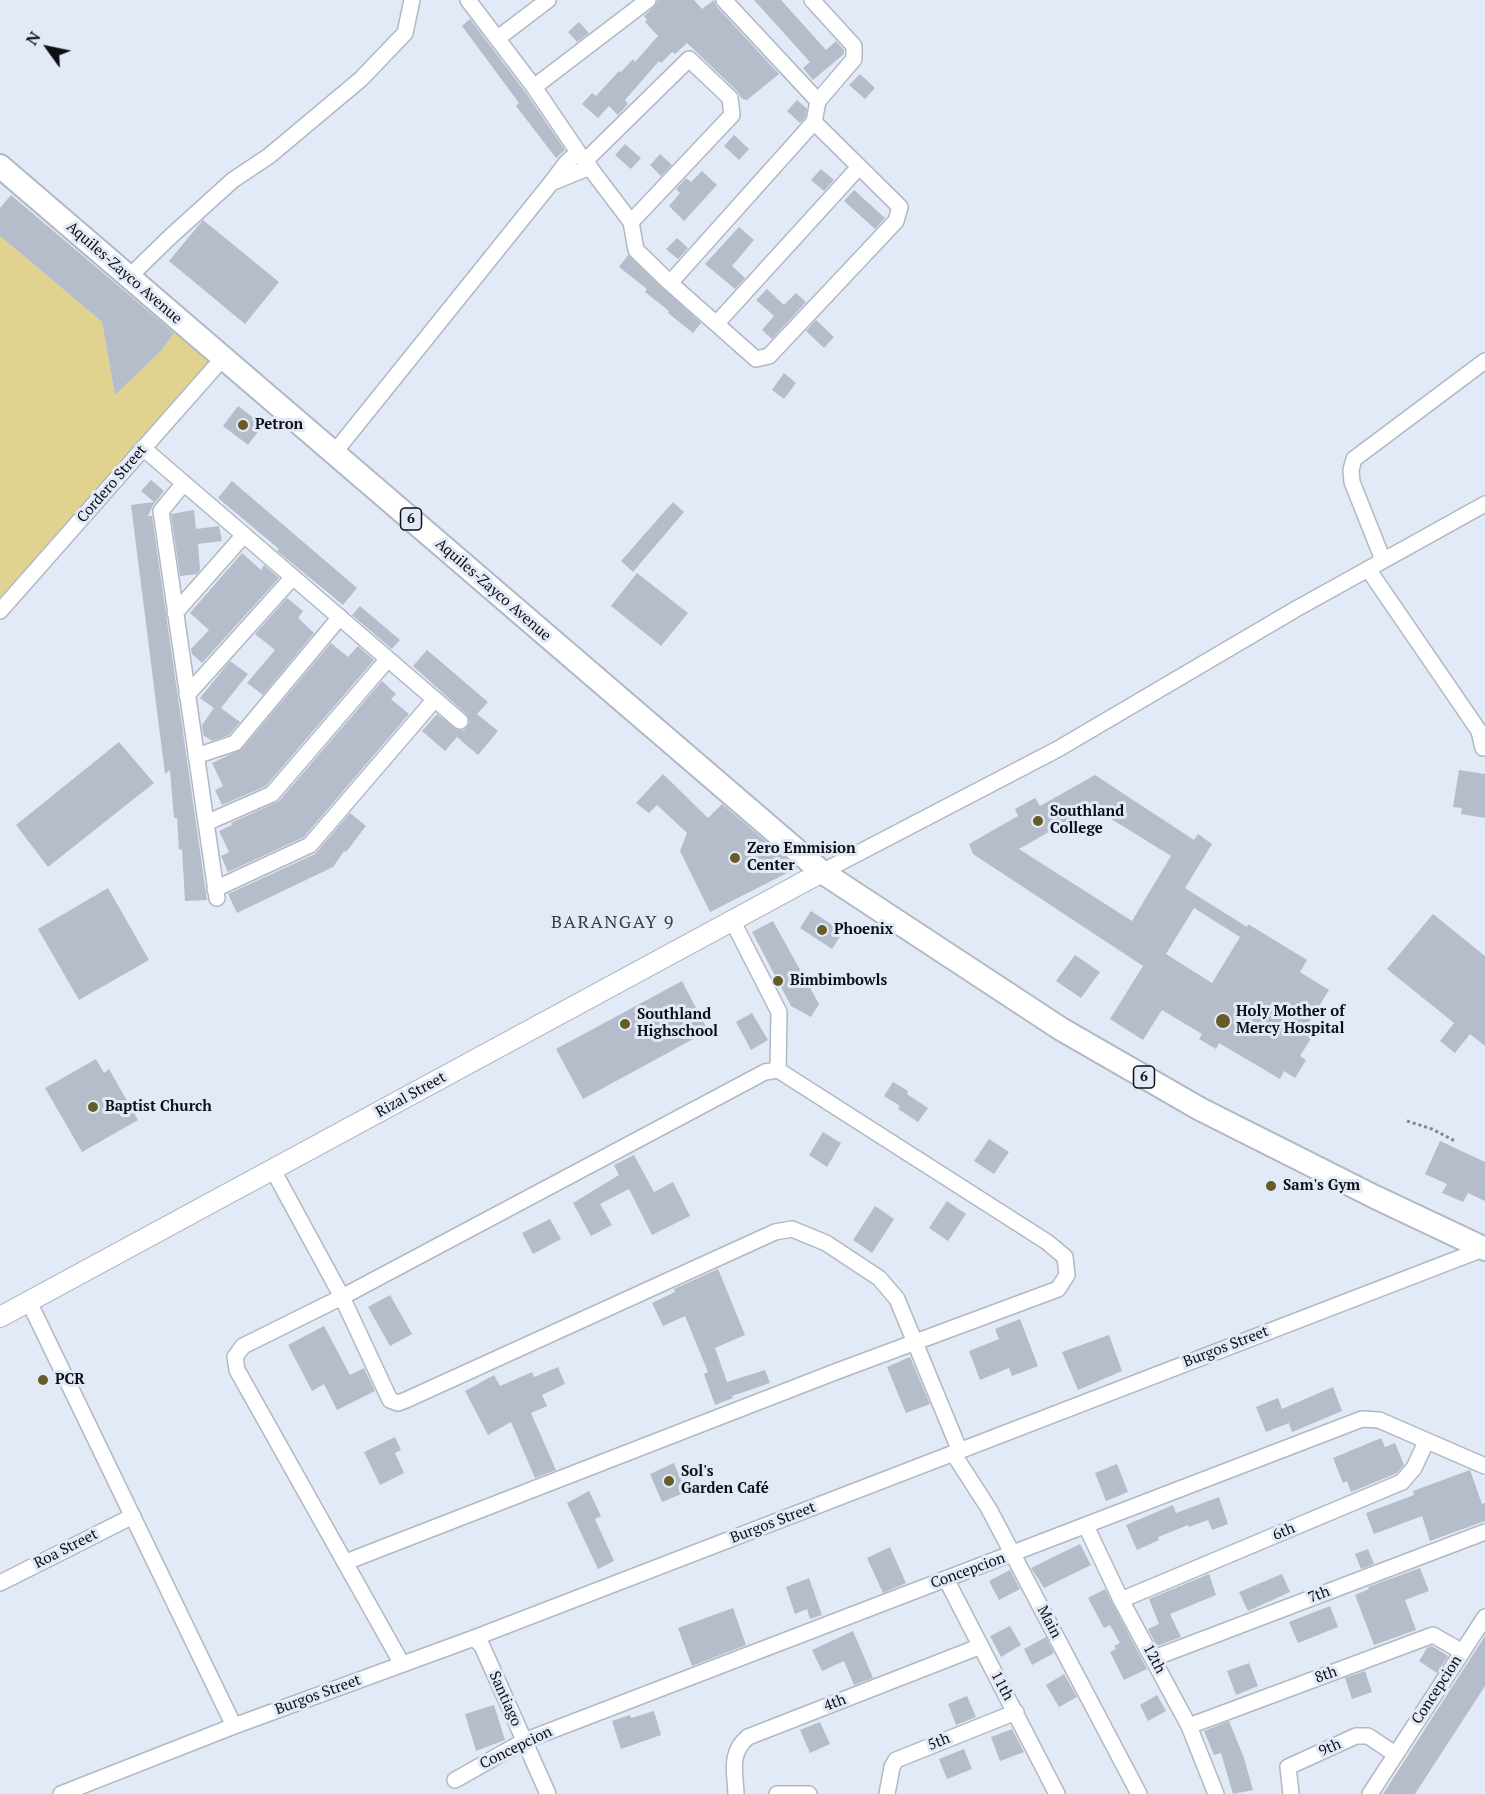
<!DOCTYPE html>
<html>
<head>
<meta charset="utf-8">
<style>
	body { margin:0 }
	#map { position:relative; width:1485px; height:1794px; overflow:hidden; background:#e2e9f7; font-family:"PT Serif",serif }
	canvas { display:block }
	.north { position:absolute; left:18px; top:18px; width:60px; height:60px; -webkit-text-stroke:4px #e2e9f7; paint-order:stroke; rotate:303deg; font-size:16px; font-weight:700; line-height:24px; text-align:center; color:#0e1015 }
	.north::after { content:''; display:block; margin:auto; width:21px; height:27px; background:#0e1015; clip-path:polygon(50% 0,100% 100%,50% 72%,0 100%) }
</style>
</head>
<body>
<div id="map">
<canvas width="1485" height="1794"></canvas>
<div class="north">N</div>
</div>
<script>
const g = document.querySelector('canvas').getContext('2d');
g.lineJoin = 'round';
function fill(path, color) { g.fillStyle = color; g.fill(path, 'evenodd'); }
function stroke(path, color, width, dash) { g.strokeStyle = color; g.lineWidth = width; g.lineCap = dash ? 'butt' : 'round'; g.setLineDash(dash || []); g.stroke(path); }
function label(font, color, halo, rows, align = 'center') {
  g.font = font + ' "PT Serif",serif'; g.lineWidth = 6; g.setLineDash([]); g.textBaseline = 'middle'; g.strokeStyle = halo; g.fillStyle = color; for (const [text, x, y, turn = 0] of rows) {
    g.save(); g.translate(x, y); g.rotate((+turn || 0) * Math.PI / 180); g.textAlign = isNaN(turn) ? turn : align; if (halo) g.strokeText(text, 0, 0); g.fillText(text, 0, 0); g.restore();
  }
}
fill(new Path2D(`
	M0 236 102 322 115 395 160 352 176 330 212 359 0 598Z`), '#e2d28f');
fill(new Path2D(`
	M658 0H694L702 9 714 0 717 7 779 74 747 100 742 99 737 91 687 43 675 54 672 52 661 63 659 61 625 100 628 104 618 115 609 106 598 118 582 104 592 93 596 96 619 71 621 72 633 59 635 62 658 36 645 22 647 20 644 16 654 7Z
	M754 0H781L826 50 836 41 844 50V54L813 80 803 68 810 62Z
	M470 19 526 93 565 150 556 158 516 106 519 103 462 26Z
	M579 22 589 33 577 42 568 32Z
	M860 74 875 88 865 99 849 85Z
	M797 100 807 109 805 118 800 123 787 111Z
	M734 135 749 149 739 160 724 146Z
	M625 144 641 158 631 169 615 155Z
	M660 154 672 165 661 176 650 165Z
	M821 169 834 180 824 191 811 180Z
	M702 171 717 185 684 221 669 206 680 193 676 189 686 178 691 182Z
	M854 190 885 218 875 229 844 201Z
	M11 195 174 333 160 352 115 395 102 322 0 236V208Z
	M203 220 279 282 245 324 169 261Z
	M739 227 754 240 732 266 745 278 735 289 705 264Z
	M677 238 688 248 678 259 666 249Z
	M628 255 701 323 693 333 668 313 669 311 645 292 647 289 619 267Z
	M767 289 784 305 796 293 806 302 772 339 762 330 774 316 756 300Z
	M816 320 834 337 824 348 806 331Z
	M784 373 796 383 784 399 772 390Z
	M238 406 263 425 248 445 223 426Z
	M151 480 164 491 153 505 148 516H152L207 900 185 901 182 849 179 850 177 818H174L170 770 165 774 131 505 154 502 141 491Z
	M232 481 357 588 343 605 293 564 277 551 279 549 218 498Z
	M673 502 684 512 633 572 621 561Z
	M194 510 196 529 219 526 222 541 198 544 200 570 197 574 180 576 171 514Z
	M242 553 261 570 264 565 279 578 202 663 192 654 191 649 209 630 190 613Z
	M637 573 688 613 661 646 611 606Z
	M287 598 303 611 298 618 314 633 263 695 247 683 275 650 255 634Z
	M360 606 400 640 392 649 352 615Z
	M331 643 348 657 358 646 374 660 266 786 222 805 215 790 223 786 212 763 242 749Z
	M427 650 488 702 477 714 498 731 478 755 457 737 445 751 422 731 437 714 458 730H464L470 722 466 714 413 666Z
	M230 661 248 674 221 708 240 722 229 735 212 741 203 735 202 725 214 708 200 698Z
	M382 681 396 694 391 699 409 714 304 837 228 872 221 856 229 852 219 831 232 825 231 823 279 801Z
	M119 742 154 783 48 867 16 825Z
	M1459 770 1485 774V818L1461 814 1462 808 1453 807Z
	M663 774 708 818 722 804 797 868 710 912 680 851 687 833 657 805 649 813 636 803Z
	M1095 775 1194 840 1198 834 1212 844 1185 888 1247 927 1248 924 1307 960 1300 972 1329 990 1306 1027 1315 1032 1300 1056 1306 1060 1295 1078 1284 1071 1280 1079 1219 1043 1216 1049 1199 1039 1202 1034 1162 1010 1143 1040 1110 1019 1143 966 973 854 969 844 1018 816 1015 809 1035 798 1040 806ZM1092 807 1171 856 1132 921 1019 849ZM1194 908 1240 937 1212 983 1166 954Z
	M350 813 366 826 346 852 344 851 333 867 237 913 228 894 315 854Z
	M108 888 149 960 79 1000 38 929Z
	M811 911 843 932 832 949 800 928Z
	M1433 914 1485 956V1046L1470 1034 1455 1053 1440 1041 1454 1023 1387 969Z
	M773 921 819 1004 811 1017 791 1006 752 932Z
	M1075 955 1100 972 1081 998 1056 981Z
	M682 981 708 1031 583 1099 556 1049Z
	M752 1013 768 1040 751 1050 736 1022Z
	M96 1059 104 1073 109 1069 138 1120 82 1152 45 1088Z
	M893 1082 908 1091 907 1094 928 1108 918 1122 898 1109 900 1106 884 1096Z
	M823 1132 841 1143 827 1167 809 1155Z
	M989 1139 1009 1152 994 1174 974 1161Z
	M1440 1141 1485 1162V1201L1468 1193 1463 1202 1442 1193 1447 1184 1425 1174Z
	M634 1155 654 1192 673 1182 690 1216 652 1235 629 1189 600 1204 612 1225 591 1236 573 1203 619 1175 614 1165Z
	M947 1201 966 1214 948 1241 929 1228Z
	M875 1206 894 1219 872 1253 853 1240Z
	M550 1219 561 1239 533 1254 522 1233Z
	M718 1269 745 1335 715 1348 727 1382 765 1370 770 1383 732 1396 733 1398 715 1405 704 1374 708 1372 685 1316 663 1326 652 1303 675 1292 674 1289Z
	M390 1295 412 1334 390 1346 368 1307Z
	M1020 1319 1038 1366 1012 1376 1009 1368 980 1380 969 1351 999 1339 995 1329Z
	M324 1326 350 1375 364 1368 375 1391 337 1410 324 1384 312 1391 288 1345Z
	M1109 1335 1122 1371 1078 1390 1062 1352Z
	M910 1357 930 1404 906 1413 887 1367Z
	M558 1367 565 1384 542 1395 547 1406 531 1413 556 1470 535 1478 511 1422 488 1435 465 1391 494 1375 500 1386 532 1372 534 1377Z
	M1333 1387 1342 1411 1292 1432 1289 1423 1266 1432 1256 1407 1278 1398 1282 1409Z
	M395 1437 401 1450 395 1453 404 1473 380 1485 364 1452Z
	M1381 1438 1385 1447 1395 1443 1404 1465 1397 1473 1351 1492 1347 1481 1343 1483 1333 1458Z
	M674 1463 686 1492 662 1502 650 1474Z
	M1117 1464 1128 1492 1106 1501 1095 1473Z
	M1470 1470 1482 1504 1485 1503V1521L1430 1541 1422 1516 1374 1534 1366 1513 1414 1495 1413 1491Z
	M589 1491 601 1516 595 1519 614 1561 598 1569 567 1503Z
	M1219 1497 1228 1524 1212 1530 1208 1520 1189 1527 1188 1525 1158 1537 1159 1540 1137 1550 1126 1525 1173 1505 1176 1513Z
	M1080 1544 1091 1565 1044 1588 1031 1568Z
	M890 1547 906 1583 883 1593 867 1558Z
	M1368 1549 1374 1564 1361 1569 1355 1554Z
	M1420 1568 1429 1591 1405 1600 1416 1630 1374 1645 1355 1595 1369 1589 1368 1587Z
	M1010 1570 1020 1589 999 1600 989 1581Z
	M1209 1574 1216 1595 1170 1614 1181 1637 1157 1646 1148 1629 1159 1624 1149 1599Z
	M1282 1574 1290 1592 1248 1611 1239 1592Z
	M809 1578 822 1615 810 1619 807 1609 795 1614 786 1587Z
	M1105 1589 1147 1669 1124 1680 1110 1652 1116 1649 1114 1646 1120 1643 1110 1625 1104 1628 1088 1598Z
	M1330 1606 1338 1627 1298 1643 1289 1622Z
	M733 1608 746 1645 692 1666 678 1628Z
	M1010 1626 1021 1645 1001 1657 990 1636Z
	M853 1631 873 1678 854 1685 844 1661 822 1671 812 1650Z
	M1485 1636V1686L1415 1794H1383Z
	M1046 1637 1054 1653 1032 1665 1024 1649Z
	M1432 1646 1448 1656 1437 1673 1419 1661 1427 1648Z
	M1249 1663 1258 1686 1236 1695 1227 1671Z
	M1365 1671 1372 1692 1352 1699 1345 1678Z
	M1064 1674 1077 1697 1059 1707 1046 1685Z
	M1157 1695 1166 1711 1148 1721 1140 1705Z
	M967 1696 976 1717 956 1725 948 1704Z
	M494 1705 505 1740 476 1751 465 1714Z
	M654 1711 661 1735 621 1749 612 1721 630 1715 631 1718Z
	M1229 1721 1244 1758 1253 1790 1233 1794 1221 1753 1214 1755 1204 1731Z
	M820 1722 830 1744 810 1753 800 1730Z
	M1012 1729 1024 1752 1000 1761 991 1737Z
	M964 1749 972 1769 947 1779 939 1759Z`), '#b6bdca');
const minor = new Path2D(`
	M468 0 534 87 578 152 631 222 636 250 670 283 756 359 769 356 896 221 900 207 814 122
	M812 0 854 46V59L818 101
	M498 38 548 0
	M534 87 648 0
	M585 161 689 59 730 98 732 115 631 222
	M551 183 566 163 578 152
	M129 277 170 237 233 180 269 156 361 79 405 33 412 0
	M670 283 814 122 818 101 724 0
	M717 323 859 167
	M143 448 460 721
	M334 453 551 183 590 167
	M184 483 161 511 217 898
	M1383 560 1352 482 1351 470 1354 459 1485 361
	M1368 569 1479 731 1483 748
	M0 611 223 358
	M175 613 244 535
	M187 695 293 577
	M196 756 235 743 340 617
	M206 823 272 794 388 659
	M822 872 1058 749 1296 609 1485 504
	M215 889 310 845 435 699
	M732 920 779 1012 778 1070
	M273 1170 342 1297 390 1400 398 1403 406 1400 775 1232 792 1229 826 1243 879 1278 897 1299 959 1449
	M29 1302 234 1726
	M953 1453 989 1509 1139 1794
	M1086 1526 1121 1600 1189 1726 1216 1794
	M346 1562 835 1372 1058 1289 1067 1275 1065 1257 1047 1242 778 1070 765 1072 342 1297 243 1346 235 1357 237 1370 402 1664
	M946 1579 1057 1794
	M0 1583 133 1516
	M1121 1600 1402 1482 1414 1468 1426 1442
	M474 1638 482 1646 548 1794
	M1154 1658 1485 1532
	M1189 1726 1433 1635 1461 1651
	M455 1780 524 1741 1362 1419 1379 1420 1485 1466
	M61 1794 234 1726 474 1638 1483 1249
	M736 1794C735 1771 729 1753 748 1737L981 1646
	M777 1794H809
	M887 1794 892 1767 896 1760 1016 1712
	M1291 1794 1288 1767 1356 1736H1368L1395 1754
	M1370 1794 1485 1617`);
const major = new Path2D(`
	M0 1317 822 872`);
const highway = new Path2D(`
	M0 166 822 872 1061 1029 1200 1109 1375 1197 1485 1249`);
stroke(minor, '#b1b8c5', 18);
stroke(major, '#b1b8c5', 22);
stroke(highway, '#b1b8c5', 26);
stroke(new Path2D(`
	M1407 1121 1432 1129 1455 1141`), '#818690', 3, [3, 3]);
stroke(minor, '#fff', 15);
stroke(major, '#fff', 20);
stroke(highway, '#fff', 22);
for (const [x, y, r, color] of [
	[243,425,6,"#675c28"],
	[1038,821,6,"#675c28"],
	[735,858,6,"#675c28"],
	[822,930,6,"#675c28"],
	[778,981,6,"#675c28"],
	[1223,1021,8,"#675c28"],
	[625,1024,6,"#675c28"],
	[93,1107,6,"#675c28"],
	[1271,1186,6,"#675c28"],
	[43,1380,6,"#675c28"],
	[669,1481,6,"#675c28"]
]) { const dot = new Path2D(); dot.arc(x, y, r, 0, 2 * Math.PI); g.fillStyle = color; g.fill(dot); stroke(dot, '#e2e9f7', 2); }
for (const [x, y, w] of [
	[411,519,21],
	[1144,1077,21]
]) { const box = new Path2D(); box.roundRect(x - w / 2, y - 11, w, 22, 4.5); g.fillStyle = '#e2e9f7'; g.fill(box); stroke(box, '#0e1015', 1.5); }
label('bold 14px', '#0e1015', null, [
	["6",411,519],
	["6",1144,1077]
]);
label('15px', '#0e1015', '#e2e9f7', [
	["Aquiles-Zayco Avenue",124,273,41],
	["Cordero Street",112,484,-49],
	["Aquiles-Zayco Avenue",493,590,41],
	["Rizal Street",411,1095,-29],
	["Burgos Street",1226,1347,-21],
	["Burgos Street",773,1523,-21],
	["6th",1284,1532,-23],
	["Roa Street",66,1549,-27],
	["Concepcion",968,1571,-20],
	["7th",1319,1595,-21],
	["Main",1049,1622,62],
	["12th",1154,1659,62],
	["8th",1326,1675,-20],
	["11th",1002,1686,62],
	["Concepcion",1437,1690,-57],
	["Burgos Street",318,1695,-20],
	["Santiago",505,1699,66],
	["4th",835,1703,-21],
	["5th",939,1742,-22],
	["Concepcion",516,1748,-26],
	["9th",1330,1748,-24]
]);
label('bold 15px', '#0e1015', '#e2e9f7', [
	["Petron",255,425],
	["Southland",1050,812],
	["College",1050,829],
	["Zero Emmision",747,849],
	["Center",747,866],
	["Phoenix",834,930],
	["Bimbimbowls",790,981],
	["Holy Mother of",1236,1012],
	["Mercy Hospital",1236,1029],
	["Southland",637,1015],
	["Highschool",637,1032],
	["Baptist Church",105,1107],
	["Sam's Gym",1283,1186],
	["PCR",55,1380],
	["Sol's",681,1472],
	["Garden Café",681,1489]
], 'left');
g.letterSpacing = '1.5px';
label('18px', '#373d48', '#e2e9f7', [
	["BARANGAY 9",613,923]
]);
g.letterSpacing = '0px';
</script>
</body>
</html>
